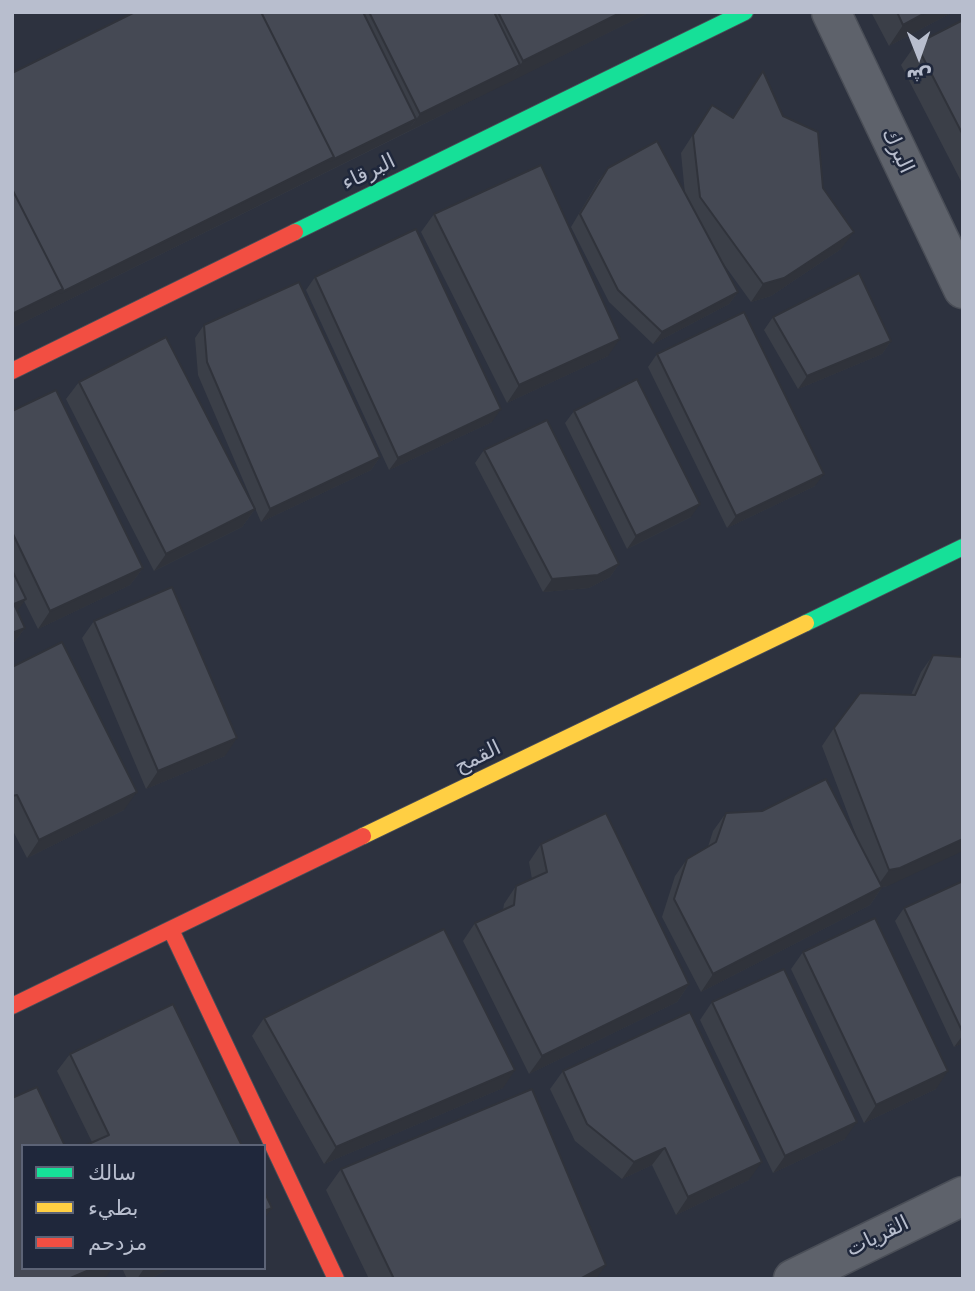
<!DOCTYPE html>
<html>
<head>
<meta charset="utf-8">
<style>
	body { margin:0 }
	#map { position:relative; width:975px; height:1291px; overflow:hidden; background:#2d323f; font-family:"DejaVu Sans",Vazirmatn,sans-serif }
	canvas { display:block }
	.frame { position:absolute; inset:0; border:14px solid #b8bece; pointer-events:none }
	.legend { position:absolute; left:21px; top:1144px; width:245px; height:126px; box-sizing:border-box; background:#1f273b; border:2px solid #5c6376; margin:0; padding:9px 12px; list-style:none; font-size:21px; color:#b8bece }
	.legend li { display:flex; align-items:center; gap:14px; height:35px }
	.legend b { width:35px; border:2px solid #5c6376 }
	.north { position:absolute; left:884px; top:21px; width:70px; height:70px; -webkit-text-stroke:5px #1f273b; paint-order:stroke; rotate:179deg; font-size:19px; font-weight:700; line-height:28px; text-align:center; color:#b8bece }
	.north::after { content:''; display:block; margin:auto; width:24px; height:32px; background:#b8bece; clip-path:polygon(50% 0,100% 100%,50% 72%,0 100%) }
</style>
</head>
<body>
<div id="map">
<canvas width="975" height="1291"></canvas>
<div class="frame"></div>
<ul class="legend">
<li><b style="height:9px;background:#16e098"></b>سالك</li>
<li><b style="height:9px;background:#ffcf43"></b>بطيء</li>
<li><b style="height:9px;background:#f24e42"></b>مزدحم</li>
</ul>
<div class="north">ش</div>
</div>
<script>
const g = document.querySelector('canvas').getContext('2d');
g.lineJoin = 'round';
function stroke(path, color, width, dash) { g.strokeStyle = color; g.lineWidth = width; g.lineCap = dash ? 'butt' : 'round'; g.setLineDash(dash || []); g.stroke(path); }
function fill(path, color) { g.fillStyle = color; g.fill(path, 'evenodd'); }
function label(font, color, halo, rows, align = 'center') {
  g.font = font + ' "DejaVu Sans",Vazirmatn,sans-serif'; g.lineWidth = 5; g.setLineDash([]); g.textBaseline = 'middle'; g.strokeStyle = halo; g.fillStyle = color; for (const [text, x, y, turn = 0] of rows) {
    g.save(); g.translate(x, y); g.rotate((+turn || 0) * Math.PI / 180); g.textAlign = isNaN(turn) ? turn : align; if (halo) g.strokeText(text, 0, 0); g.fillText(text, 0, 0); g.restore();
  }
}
const street = new Path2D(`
	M831 12 963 289
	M793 1279 963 1196`);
const fast = new Path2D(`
	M295 232 745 12
	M806 623 963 547`);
const slow = new Path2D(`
	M363 836 806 623`);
const jam = new Path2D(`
	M12 371 295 232
	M171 930 336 1279
	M12 1006 363 836`);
stroke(street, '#4a4e57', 41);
stroke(fast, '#4a4e57', 18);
stroke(slow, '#4a4e57', 18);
stroke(jam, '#4a4e57', 18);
stroke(street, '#5e626b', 38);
stroke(fast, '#16e098', 16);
stroke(slow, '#ffcf43', 16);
stroke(jam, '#f24e42', 16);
fill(new Path2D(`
	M135 12H650L12 328V73Z
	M871 12H953L889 46Z
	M963 20V185L901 65 916 44Z
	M763 71 783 116 823 188 841 249 771 296 751 302 720 259 738 292 729 304 653 344 609 302 571 227 599 180 608 168 685 194 681 153 712 105 733 117Z
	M434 214 608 356 507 403 421 232Z
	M315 277 492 422 389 470 306 290Z
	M773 317 891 341 882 354 798 389 764 330Z
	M204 325 380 457 371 470 261 522 198 375 195 338Z
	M657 354 815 486 727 528 648 367Z
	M79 382 255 509 242 527 154 571 66 399Z
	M12 411 143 568 130 585 38 629 24 601 17 611 25 628 12 645Z
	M574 411 691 517 627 549 565 423Z
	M484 450 619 564 610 577 589 588 543 592 475 463Z
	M94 621 225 756 146 789 82 638Z
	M933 655 888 886 882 887 870 905 701 992 662 917 675 876 687 859 708 847 713 831 726 813 859 843 822 746 834 728 911 695 921 672Z
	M12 667 124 810 27 858 12 829Z
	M541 844 689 984 677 1002 529 1074 463 941 475 923 503 910 504 904 516 886 532 879 529 862Z
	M963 881V1043L954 1047 895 921 904 908Z
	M803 952 936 1089 864 1123 791 969Z
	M712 1002 845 1139 773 1173 700 1020Z
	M264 1018 503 1088 324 1164 252 1036Z
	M70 1054 242 1146 92 1142 57 1071Z
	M563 1071 749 1180 676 1215 652 1165 622 1179 575 1141 550 1089Z
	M341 1169 596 1279H369L326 1190Z
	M122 1268H171L149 1279H127Z`), '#3b3f48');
fill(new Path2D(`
	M622 12H650L508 83 523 61Z
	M927 12H953L889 46 903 25Z
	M520 65 508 83 407 132 420 114Z
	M416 119 407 132 12 328V314L334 157Z
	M854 232 841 249 771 296 751 302 763 284Z
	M738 292 729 304 653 344 662 332Z
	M620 339 608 356 507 403 519 385Z
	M891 341 882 354 798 389 807 376Z
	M501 409 492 422 389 470 398 458Z
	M380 457 371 470 261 522 270 509Z
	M824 474 815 486 727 528 736 516Z
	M700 504 691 517 627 549 636 536Z
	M255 509 242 527 154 571 166 554Z
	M619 564 610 577 589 588 543 592 552 579Z
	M143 568 130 585 38 629 50 611Z
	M26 599 13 617 14 604Z
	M25 628 12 645V633Z
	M237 738 225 756 146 789 158 771Z
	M137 792 124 810 27 858 39 840Z
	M963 839V851L888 886 876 888 889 870Z
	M882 887 870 905 701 992 713 974Z
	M689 984 677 1002 529 1074 542 1056Z
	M963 1035V1043L954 1047Z
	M515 1070 503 1088 324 1164 336 1147Z
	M948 1071 936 1089 864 1123 876 1105Z
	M857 1122 845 1139 773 1173 785 1156Z
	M665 1148 652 1165 622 1179 634 1162Z
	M762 1162 749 1180 676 1215 688 1197Z
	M272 1208 264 1219V1211Z
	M606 1265 596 1279H580Z
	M94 1268H112L107 1276 100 1279H68Z
	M146 1268H171L149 1279H137L143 1270Z`), '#30333b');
const building = new Path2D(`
	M135 12H261L334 157 60 293 63 289 12 189V73Z
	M261 12H363L416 119 330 161 334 157Z
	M369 12H494L520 65 420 114Z
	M498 12H622L523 61Z
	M897 12H927L903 25Z
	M963 20V135L916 44Z
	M763 71 783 116 818 132 823 188 854 232 784 278 763 284 700 197 693 135 712 105 733 118Z
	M657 141 738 292 662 332 618 290 580 214 608 168Z
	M541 165 620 339 519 385 434 214Z
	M12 189 63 289 12 314Z
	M416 229 501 409 398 458 315 277Z
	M859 273 891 341 807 376 773 317Z
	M299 282 380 457 270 509 207 362 204 325Z
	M744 312 824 474 736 516 657 354Z
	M166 337 255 509 166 554 79 382Z
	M637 379 700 504 636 536 574 411Z
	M56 390 143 568 50 611 12 532V411Z
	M547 420 619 564 598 575 552 579 484 450Z
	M12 570 26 599 14 604 25 628 12 633Z
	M172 587 237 738 158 771 94 621Z
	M62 642 137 792 39 840 17 795 12 796V667Z
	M933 655 963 657V839L900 868 889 870 834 728 860 693 915 695Z
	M826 779 882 887 713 974 674 899 687 859 716 842 726 813 762 811Z
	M606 813 689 984 542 1056 475 923 514 905 516 886 547 872 541 844Z
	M963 881V1033L904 908Z
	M875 918 948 1071 876 1105 803 952Z
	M444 929 515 1070 336 1147 264 1018Z
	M784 969 857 1122 785 1156 712 1002Z
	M173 1004 242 1146H84L109 1135 70 1054Z
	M690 1012 762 1162 688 1197 665 1148 634 1162 587 1124 563 1071Z
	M37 1087 65 1146H23V1268H94L68 1279H12V1098Z
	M532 1089 606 1265 580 1279H394L341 1169Z
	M264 1191 272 1208 264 1211Z`);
fill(building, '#454954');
stroke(building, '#30333b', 2);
label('21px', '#b8bece', '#1f273b', [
	["البرك",897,151,65],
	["البرقاء",369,173,-26],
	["القمح",478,758,-26],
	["القريات",878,1237,-26]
]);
</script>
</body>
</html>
